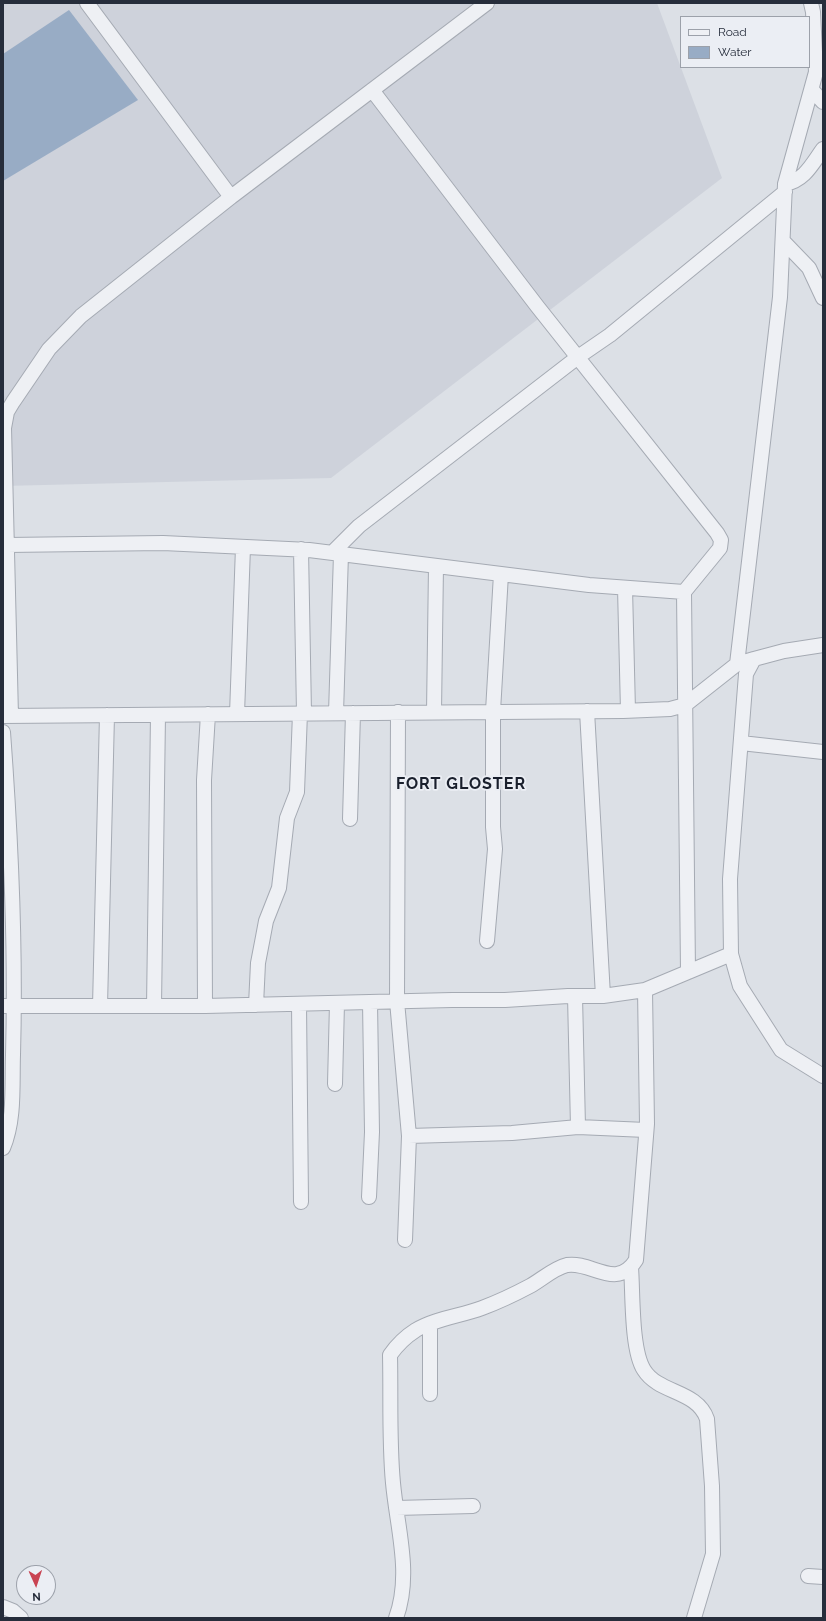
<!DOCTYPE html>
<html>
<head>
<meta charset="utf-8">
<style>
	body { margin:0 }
	#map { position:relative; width:826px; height:1621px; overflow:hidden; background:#dce0e6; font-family:Raleway,sans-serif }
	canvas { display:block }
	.frame { position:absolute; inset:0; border:4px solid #262d3b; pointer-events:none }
	.legend { position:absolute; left:680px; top:16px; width:130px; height:52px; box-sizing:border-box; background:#ebeef4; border:1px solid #9ca1aa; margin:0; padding:5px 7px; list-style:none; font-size:12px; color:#262d3b }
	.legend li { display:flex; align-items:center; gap:8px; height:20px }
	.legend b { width:20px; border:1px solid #9ca1aa }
	.north { position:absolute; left:16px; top:1565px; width:40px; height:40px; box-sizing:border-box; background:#ebeef4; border:1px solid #9ca1aa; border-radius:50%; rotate:177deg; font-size:11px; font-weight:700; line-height:16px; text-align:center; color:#262d3b }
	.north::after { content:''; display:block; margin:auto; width:14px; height:18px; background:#c94352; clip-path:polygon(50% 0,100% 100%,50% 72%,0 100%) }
</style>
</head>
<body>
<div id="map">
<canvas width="826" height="1621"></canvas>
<div class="frame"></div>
<ul class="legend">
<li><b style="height:5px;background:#eef0f4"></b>Road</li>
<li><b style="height:11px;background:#98acc5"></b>Water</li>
</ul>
<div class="north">N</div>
</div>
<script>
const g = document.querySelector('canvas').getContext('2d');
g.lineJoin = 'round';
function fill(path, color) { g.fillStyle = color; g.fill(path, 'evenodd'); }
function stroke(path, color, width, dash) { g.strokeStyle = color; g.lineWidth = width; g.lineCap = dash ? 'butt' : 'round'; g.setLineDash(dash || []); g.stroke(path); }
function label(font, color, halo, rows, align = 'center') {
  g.font = font + ' Raleway,sans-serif'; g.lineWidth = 3.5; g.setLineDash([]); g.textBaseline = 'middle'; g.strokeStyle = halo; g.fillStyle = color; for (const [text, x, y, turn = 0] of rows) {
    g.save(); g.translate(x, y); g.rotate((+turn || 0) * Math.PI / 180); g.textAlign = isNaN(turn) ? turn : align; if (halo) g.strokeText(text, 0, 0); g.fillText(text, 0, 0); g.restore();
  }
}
fill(new Path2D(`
	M3 3H657L722 178 331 478 3 486Z`), '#ced2db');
fill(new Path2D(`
	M69 10 138 100 3 181V54Z`), '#98acc5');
const minor = new Path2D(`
	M87 3 231 197
	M372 90 537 306 717 533 721 540 720 548 684 592
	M812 90 823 102
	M785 184C805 180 812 164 823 149
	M783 241 809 268 823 298
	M7 545 163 543 309 550 589 585 684 592 688 972
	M301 549 304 713
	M332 553 359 526 578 357 610 335 785 192
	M625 588 628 711
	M823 645 784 651 754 659 746 674 730 879 731 954 740 986 781 1050 823 1076
	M737 664 780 297 785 184 816 72 813 12 811 3
	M587 711 603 996
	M398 712 397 1001 409 1136 405 1240
	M434 712 436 566
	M336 713 341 554
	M237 714 243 547
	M3 716 623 711 670 709 685 705 737 664 754 659
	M11 716 4 428 7 412 13 402 49 349 81 316 231 197 487 3
	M3 732C11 839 16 948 13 1055 12 1084 15 1120 3 1148
	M741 743 823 752
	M350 819 353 713
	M487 941 495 849 493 827V711L501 574
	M575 996 578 1127
	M299 1004 301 1202
	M256 1005 258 963 263 937 266 921 279 888 287 818 297 792 300 713
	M3 1006H205L452 1000H505L568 996H603L645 990 731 954
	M100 1006 107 715
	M154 1006 158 715
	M205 1006 204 780 208 714
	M335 1084 337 1003
	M409 1136 512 1133 578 1127 646 1130
	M369 1197 372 1132 370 1002
	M631 1267C633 1293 631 1350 644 1370 659 1394 697 1390 707 1419L712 1486 713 1554 694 1618
	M430 1324V1394
	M396 1508 473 1506
	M808 1576 823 1577
	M3 1607 13 1611 21 1618
	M396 1618C412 1574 397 1528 393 1483 389 1441 391 1398 390 1355 397 1345 405 1337 416 1330 436 1318 461 1316 482 1308 498 1302 515 1294 530 1286 541 1280 554 1268 567 1265 592 1261 616 1291 636 1260L647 1124 645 990`);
stroke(minor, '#a5aab3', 16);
stroke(minor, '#eef0f4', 14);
g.letterSpacing = '1px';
label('bold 16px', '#191f2c', '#ebeef4', [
	["FORT GLOSTER",461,784]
]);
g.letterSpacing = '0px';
</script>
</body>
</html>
